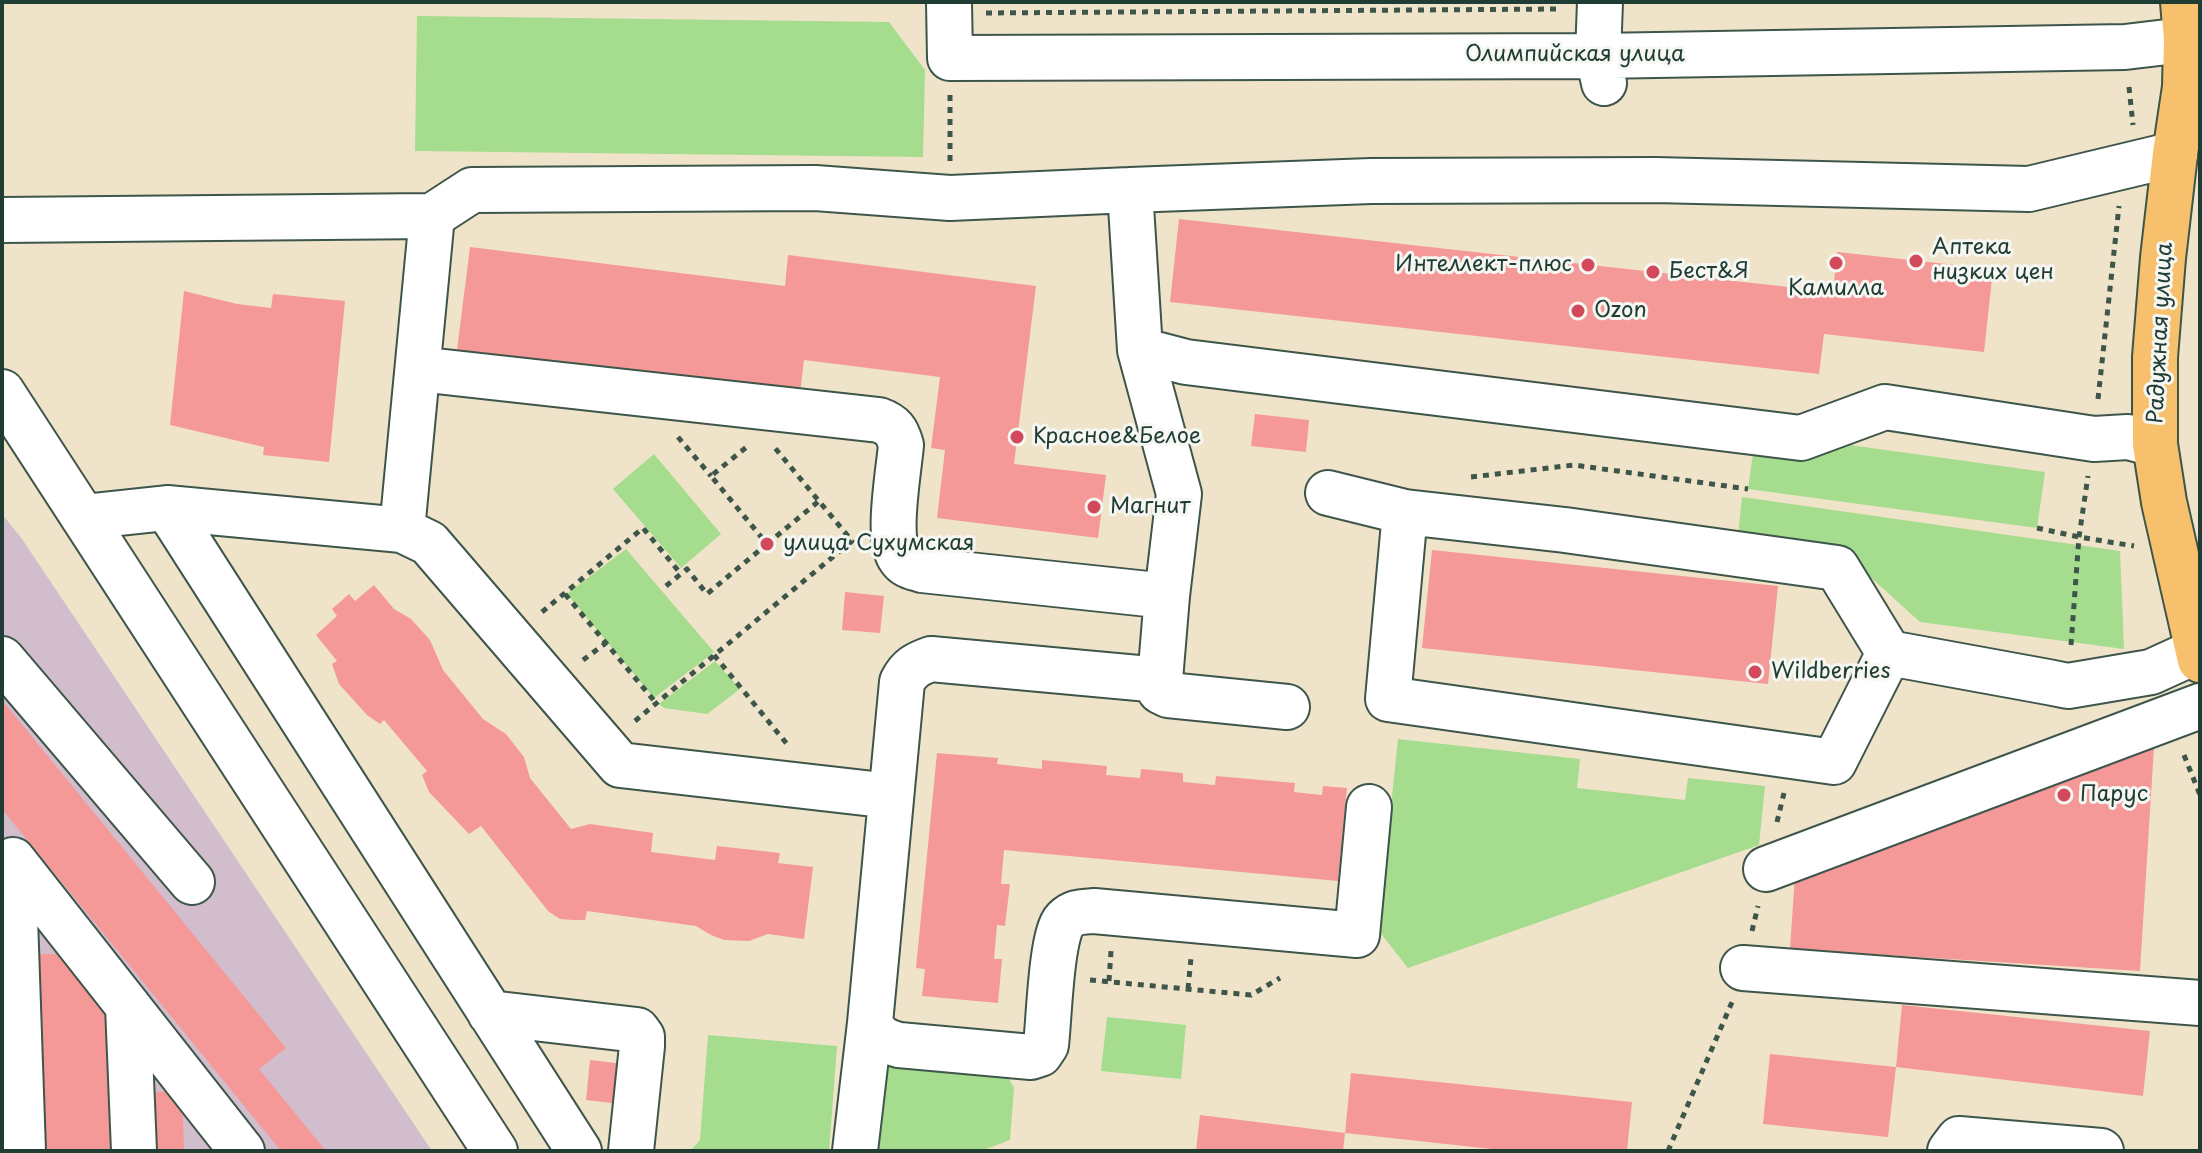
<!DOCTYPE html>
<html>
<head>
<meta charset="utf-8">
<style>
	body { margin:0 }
	#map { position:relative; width:2202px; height:1153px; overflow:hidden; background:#efe4c9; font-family:"Playpen Sans",sans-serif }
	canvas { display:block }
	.frame { position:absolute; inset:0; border:4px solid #1f3d34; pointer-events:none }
</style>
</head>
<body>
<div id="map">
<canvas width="2202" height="1153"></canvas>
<div class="frame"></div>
</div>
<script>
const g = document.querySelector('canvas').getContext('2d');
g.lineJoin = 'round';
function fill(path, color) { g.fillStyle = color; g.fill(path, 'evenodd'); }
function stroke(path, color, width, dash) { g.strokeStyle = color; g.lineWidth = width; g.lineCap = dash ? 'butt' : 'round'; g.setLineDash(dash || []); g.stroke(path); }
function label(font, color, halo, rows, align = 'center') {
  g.font = font + ' "Playpen Sans",sans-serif'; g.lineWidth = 6; g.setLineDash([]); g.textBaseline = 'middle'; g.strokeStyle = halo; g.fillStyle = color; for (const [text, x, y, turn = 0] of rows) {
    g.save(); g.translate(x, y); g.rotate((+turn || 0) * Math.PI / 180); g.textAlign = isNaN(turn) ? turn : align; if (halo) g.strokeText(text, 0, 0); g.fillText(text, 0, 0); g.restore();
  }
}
fill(new Path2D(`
	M2 514 22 539 432 1151H2Z`), '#d1bdcc');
fill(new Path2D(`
	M417 16 889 22 925 70 923 157 415 151Z
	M1756 432 2045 472 2037 528 1748 489Z
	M654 454 721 534 681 568 613 489Z
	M1742 497 2120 551 2124 649 1920 622 1846 555 1738 536Z
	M626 549 714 652 654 698 567 594Z
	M715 661 740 689 707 714 664 708 659 704Z
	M1398 739 1580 759 1577 788 1685 800 1688 778 1765 786 1759 845 1408 968 1378 930Z
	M1107 1017 1186 1025 1181 1079 1101 1071Z
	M708 1035 837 1046 829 1151H690L700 1140Z
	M886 1060 1005 1072 1014 1088 1010 1140 981 1151H879Z`), '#a5dc8e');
fill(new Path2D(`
	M1179 219 1833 292 1837 252 1993 269 1984 352 1824 334 1819 374 1170 302Z
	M470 247 785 286 788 255 1036 286 1014 464 1106 475 1098 538 937 518 945 450 931 448 940 377 804 360 800 393 457 350Z
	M184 291 237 304 271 308 273 294 345 301 329 462 263 455 264 447 170 425Z
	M1255 414 1309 420 1306 452 1251 446Z
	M1432 550 1778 586 1768 684 1422 648Z
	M374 585 394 609 411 619 430 640 443 670 483 719 506 734 524 757 530 778 571 829 590 824 653 833 651 852 715 860 717 846 780 853 778 863 813 867 804 939 768 934 749 941 724 940 711 935 696 926 587 911 585 920H573L560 919 548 911 481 826 469 834 429 792 422 775 427 771 384 720 380 724 367 715 339 684 332 664 337 661 316 635 337 616 332 609 349 594 355 601Z
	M845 592 884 596 880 633 842 630Z
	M2 700 286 1048 259 1069 326 1151H281L2 809Z
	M2155 731 2140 971 1790 949 1796 860Z
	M937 753 998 758 997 764 1042 769V760L1107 766 1106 775 1140 778 1141 769 1183 773V782L1215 785 1216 776 1295 783 1294 792 1322 795 1323 786 1347 788 1338 881 1004 850 1001 884H1010L1005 926 997 925 994 959H1002L998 1003 922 996 925 969 916 968Z
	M34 954H73L105 997 111 1151H42Z
	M1902 1005 2150 1031 2143 1096 1896 1067Z
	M1770 1054 1896 1067 1888 1137 1763 1124Z
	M590 1060 624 1064 620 1104 586 1100Z
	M1351 1073 1632 1102 1627 1151H1510L1345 1133 1343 1151H1196L1200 1115 1345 1133Z
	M182 1091 184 1151H153L151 1092Z`), '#f49998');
const minor = new Path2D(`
	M949 2 950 58 1598 56 2125 47 2200 38
	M1600 2 1598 56 1604 83
	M2 220 432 216 472 190 815 188 950 198 1130 190
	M418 369 879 420C893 425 897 431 901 445 899 469 886 541 900 558 905 566 913 567 922 570L1167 596 1179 494 1140 350
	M2 392 495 1151
	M2155 444 2128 437 2094 439 1885 407 1801 438 1186 362 1140 350 1130 190 1371 181 1655 180 2029 189 2175 154
	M1328 493 1405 512
	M167 508 402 530 429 543 620 765 891 796
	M83 517 167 508 579 1151
	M402 530 432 216
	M1167 596 1160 680 931 659C917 664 909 668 902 682L870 1023C877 1037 884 1041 899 1045L1031 1057 1040 1054 1046 1045C1049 1021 1051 934 1065 920 1074 911 1082 912 1094 911L1357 935 1369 807
	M1889 653 1834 762 1388 699 1405 512 1565 530 1837 568 1889 653 2048 682 2068 686 2151 672 2197 651
	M2 659 192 882
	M1160 680V691L1168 695 1287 707
	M13 860 242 1151
	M13 860 23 1151
	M1766 869 2200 706
	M1743 968 2200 1003
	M128 1006 134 1151
	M490 1013 637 1030 642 1037V1046L631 1151
	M855 1151 870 1023
	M1950 1151 1959 1139 2101 1151`);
const major = new Path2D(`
	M2183 2 2186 39 2185 87 2175 154 2163 258 2155 357V444L2164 502 2200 660`);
stroke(minor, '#3e564a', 48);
stroke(major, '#3e564a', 48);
stroke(new Path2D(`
	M986 13 1560 9
	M2129 87 2133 125
	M950 95V161
	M2098 399 2119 206
	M678 437 711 476
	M1471 477 1574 465 1748 489
	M2037 528 2079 537 2134 546
	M767 544 819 501
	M666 586 687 569 707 594 767 544 711 476 749 445
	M565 594 656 703
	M542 612 643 528 681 574
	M2071 645 2079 537 2088 476
	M714 655 787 744
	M583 660 606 643
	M635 721 852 541 775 448
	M2184 755 2200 795
	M1777 822 1784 793
	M1752 931 1758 906
	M1090 980 1251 995 1280 978
	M1109 981 1111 951
	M1188 989 1191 958
	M1668 1151 1732 1002`), '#3e564a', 5, [6, 6]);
stroke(minor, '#fff', 44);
stroke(major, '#f7c06c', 44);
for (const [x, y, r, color] of [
	[1916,261,8,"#d1495b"],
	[1836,263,8,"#d1495b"],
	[1588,265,8,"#d1495b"],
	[1653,272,8,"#d1495b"],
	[1578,311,8,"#d1495b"],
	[1017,437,8,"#d1495b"],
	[1094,507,8,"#d1495b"],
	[767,544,8,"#d1495b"],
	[1755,672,8,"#d1495b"],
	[2064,795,8,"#d1495b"]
]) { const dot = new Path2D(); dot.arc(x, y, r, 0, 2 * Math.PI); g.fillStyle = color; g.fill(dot); stroke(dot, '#f6f6f2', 3); }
label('22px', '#1f3d34', '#f6f6f2', [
	["Олимпийская улица",1575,55],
	["Радужная улица",2161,333,-87]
]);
label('22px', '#1f3d34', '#f6f6f2', [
	["Аптека",1932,248],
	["низких цен",1932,273],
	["Интеллект-плюс",1572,265,"right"],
	["Бест&Я",1669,272],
	["Камилла",1836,289,"center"],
	["Ozon",1594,311],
	["Красное&Белое",1033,437],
	["Магнит",1110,507],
	["улица Сухумская",783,544],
	["Wildberries",1771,672],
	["Парус",2080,795]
], 'left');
</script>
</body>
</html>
